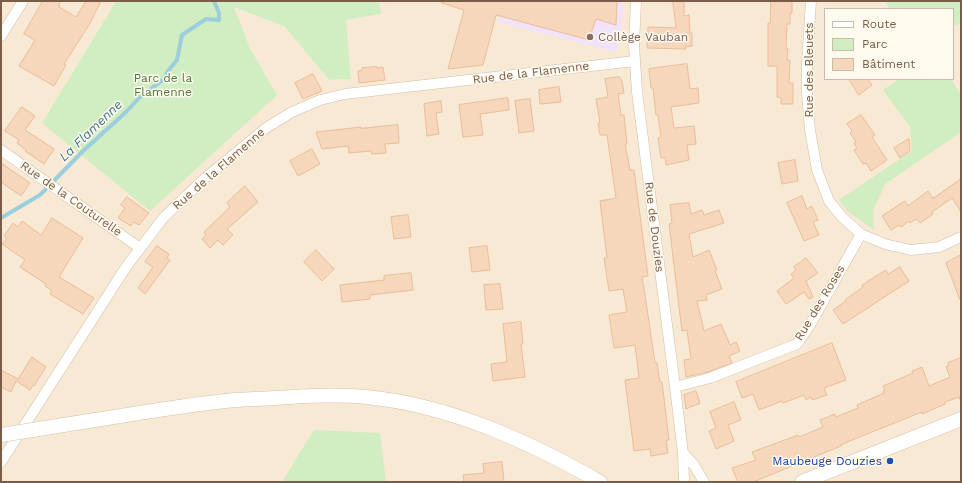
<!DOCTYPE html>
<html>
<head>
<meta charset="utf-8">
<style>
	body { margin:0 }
	#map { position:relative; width:962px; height:483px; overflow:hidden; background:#fef6e6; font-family:"Work Sans",sans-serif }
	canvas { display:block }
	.frame { position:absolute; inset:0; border:2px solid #7a5d48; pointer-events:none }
	.legend { position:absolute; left:824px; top:8px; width:130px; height:72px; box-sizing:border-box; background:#fff9ee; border:1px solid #cabbac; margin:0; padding:5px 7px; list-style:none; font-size:12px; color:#7a5d48 }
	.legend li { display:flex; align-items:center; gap:8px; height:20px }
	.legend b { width:20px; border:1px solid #cabbac }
</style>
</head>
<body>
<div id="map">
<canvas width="962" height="483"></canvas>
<div class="frame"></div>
<ul class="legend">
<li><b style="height:5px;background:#fff"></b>Route</li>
<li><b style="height:11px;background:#d1edc2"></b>Parc</li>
<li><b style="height:11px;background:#f6d7bb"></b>Bâtiment</li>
</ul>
</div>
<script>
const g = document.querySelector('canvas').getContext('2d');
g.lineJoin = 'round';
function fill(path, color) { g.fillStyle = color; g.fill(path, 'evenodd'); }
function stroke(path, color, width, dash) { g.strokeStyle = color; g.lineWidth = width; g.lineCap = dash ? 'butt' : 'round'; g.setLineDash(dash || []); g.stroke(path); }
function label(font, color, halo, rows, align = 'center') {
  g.font = font + ' "Work Sans",sans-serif'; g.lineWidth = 3; g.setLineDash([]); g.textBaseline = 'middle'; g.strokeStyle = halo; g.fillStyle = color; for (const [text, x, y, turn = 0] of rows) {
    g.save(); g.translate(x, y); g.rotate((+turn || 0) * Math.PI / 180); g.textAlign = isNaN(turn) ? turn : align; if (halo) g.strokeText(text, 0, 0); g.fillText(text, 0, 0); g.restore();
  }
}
fill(new Path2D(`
	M1 1H116L42 123 277 95 250 48 234 7 285 27 329 80 351 79 346 20 380 14 379 1H961V482H1ZM825 9H953V79H825Z`), '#f7e9d3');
fill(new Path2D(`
	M503 1H623L622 23 616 52 498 22Z`), '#f3e2fb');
fill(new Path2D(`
	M116 1H379L381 14 346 20 351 79 329 80 285 27 234 7 250 48 277 95 150 211 42 123Z
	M885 1H961V22L953 27V9H890Z
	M899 79H951L961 95V132L885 184 873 211 874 230 847 211 839 200 912 151 910 127 883 90Z
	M314 430 380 433 386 482H282Z`), '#d1edc2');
stroke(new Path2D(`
	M1 218 40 195 82 152 126 112 139 98 164 79 168 71 177 60 182 35 206 19 219 20V13L214 1`), '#9dcedd', 4);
const building = new Path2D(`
	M43 1H60L59 7 76 17 86 1H101L89 25 64 64 66 65 54 86 19 66 35 40 24 34Z
	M442 1H617L616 25 596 19 589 40 496 15 483 65 448 69 464 10 442 3Z
	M673 1H684V16L689 15 690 33H692V46L685 47 686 49 647 48 648 27 676 28Z
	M771 1H792V13H790V24H787L786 49H788L787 60H790L789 83H793V104H781V98L777 97V66H768V23H770Z
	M687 64 690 89 698 88 699 103 671 107 674 128 694 126 696 144 687 145 689 160 666 165 665 157 661 158 658 138 661 137 658 115H656L653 88H651L649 69Z
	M377 67V68L383 67 385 80 359 83 358 71 362 70V68Z
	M313 74 322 91 303 99 295 83Z
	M619 77 622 81 624 93 618 94 621 115H624L627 144H625L630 170H634L648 276 642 277 644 288 655 363H657L660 382H662L669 440H666L668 453 651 456 650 449 634 451 625 380 639 378 635 345 614 348 609 315 627 312 623 289 609 291 604 258H607L600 201 616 198 607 135H600L598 123H600L596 99 608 97 605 79Z
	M849 79H868L872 85 859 95Z
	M559 87 561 102 540 104 539 90Z
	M508 98 509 110 480 114 483 135 463 137 459 105Z
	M530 99 534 131 519 133 515 101Z
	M441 101 442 112 436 113 439 134 427 136 424 104Z
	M22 107 35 116 25 130 54 149 44 164 25 151 26 150 17 143 19 140 5 131Z
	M861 115 875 135 872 137 887 160 871 171 866 163 863 164 854 150 857 148 854 143 856 142 850 133 852 131 847 124Z
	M398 125 399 143 385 144 386 153 372 154 371 151 349 153 348 146 322 149 316 132 361 127V128Z
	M909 139 910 151 900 158 894 148Z
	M312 149 320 164 298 176 290 161Z
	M795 160 798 181 782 184 778 163Z
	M1 163 30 183 21 196 1 182Z
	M961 179V212L952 198 932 212 933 214 920 223 916 219 910 223 909 221 901 227 899 225 891 230 882 216 905 201 908 206 928 191 933 198Z
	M245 186 258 202 227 229 233 235 223 245 218 240 210 248 202 239 206 235 204 232 230 207 227 203Z
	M802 196 807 209 812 206 818 220 813 222 819 235 804 241 787 203Z
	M127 197 149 213 139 225 134 222 131 226 118 218 125 208 121 205Z
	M689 203 691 214 702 210 704 215 719 210 724 223 689 234 693 257 709 250 717 270 715 271 722 289 706 295 707 300 697 301 704 331 721 324 730 345 736 342 740 351 729 356 732 363 708 372 686 377 684 360 691 359 687 330 682 331 669 224 672 223 670 205Z
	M408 215 411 237 394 239 391 217Z
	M52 218 83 238 59 277 94 298 83 314 50 294 52 291 45 286 46 284 20 267 25 260 2 244 7 238 4 236 13 223 18 227 22 221 41 235Z
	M157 246 169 254 167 258 170 260 145 294 138 288 153 267 145 262Z
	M487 246 490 270 472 272 469 248Z
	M316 250 334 269 322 281 304 262Z
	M961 255V300H960L946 263Z
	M806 258 818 273 806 281 813 297 809 299 804 292 786 304 777 291 794 278 791 274 796 270 794 267Z
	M900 267 909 281 843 324 833 310 846 301 845 300 863 287 862 285 873 278 886 270 888 274Z
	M411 273 413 290 370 295V299L342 302 340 285 384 280V276Z
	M500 284 503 309 486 310 484 285Z
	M521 322 523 344H521L525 377 493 381 491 364 507 362 503 324Z
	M832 343 846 380 824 388 827 395 812 400 811 397 806 400 804 395 783 403 782 401 759 410 753 394 742 398 736 382Z
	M32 357 46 367 34 386 33 385 30 390 16 381 11 392 1 387V370L18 379Z
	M961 358V402L959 397 945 402V404L922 414V412L852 440 841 445V446L753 482H738L732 468 756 460 752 452 798 435 799 437 823 427 820 420 835 414 836 417 858 408 857 405 884 393 883 391 885 390 883 386 913 373 912 371 922 367 929 386 950 377 946 367 949 365 948 363Z
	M696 391 700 403 686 409 684 395Z
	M734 402 741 420 728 425 734 441 716 449 709 431 716 428 710 412Z
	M502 462 504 482H464L463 475 484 473 483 464Z`);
fill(building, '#f6d7bb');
stroke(building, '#eabe9a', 1);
const street = new Path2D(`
	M636 1 634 45 637 92 675 387 683 453 684 482
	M811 1 807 63V93L810 130 817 170 829 201 842 217 861 234 885 244 911 250 939 247 961 237
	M1 36 23 1
	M1 150 140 248
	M675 387 710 378 797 344 810 325 861 234
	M683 453 694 465 704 482
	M1 462 126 267 164 217 204 179 266 128 292 112 320 100 345 94 635 61`);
const secondary = new Path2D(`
	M95 420C142 413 189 404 236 400 249 399 262 399 275 398 305 396 336 394 366 397 449 405 528 441 600 482
	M802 482 961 419`);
stroke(street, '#d1beaa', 11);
stroke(secondary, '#d7c1aa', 15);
stroke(street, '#fff', 10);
stroke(secondary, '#fff', 14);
const secondaryBridge = new Path2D(`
	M1 435 95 420`);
stroke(secondaryBridge, '#d7c1aa', 15, []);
stroke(secondaryBridge, '#fff', 14);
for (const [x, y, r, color] of [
	[590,37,4,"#8d6e63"],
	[890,461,4,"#1a4fb4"]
]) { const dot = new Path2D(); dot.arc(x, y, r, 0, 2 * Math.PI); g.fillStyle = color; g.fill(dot); stroke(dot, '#fff9ee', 1.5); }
label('12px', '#785e54', '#fff9ee', [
	["Collège Vauban",598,37]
], 'left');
label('12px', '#7a5d48', '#fff9ee', [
	["Rue des Bleuets",809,70,-90],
	["Rue de la Flamenne",531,73,-7],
	["Rue de la Flamenne",219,169,-41],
	["Rue de la Couturelle",71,199,35],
	["Rue de Douzies",654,227,83],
	["Rue des Roses",820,303,-59]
]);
label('12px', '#4a7a3c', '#fff9ee', [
	["Parc de la",163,78],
	["Flamenne",163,92]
]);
label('12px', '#164399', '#fff9ee', [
	["Maubeuge Douzies",882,461]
], 'right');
label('italic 13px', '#3c7688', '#fff9ee', [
	["La Flamenne",91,131,-44]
]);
</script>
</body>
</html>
